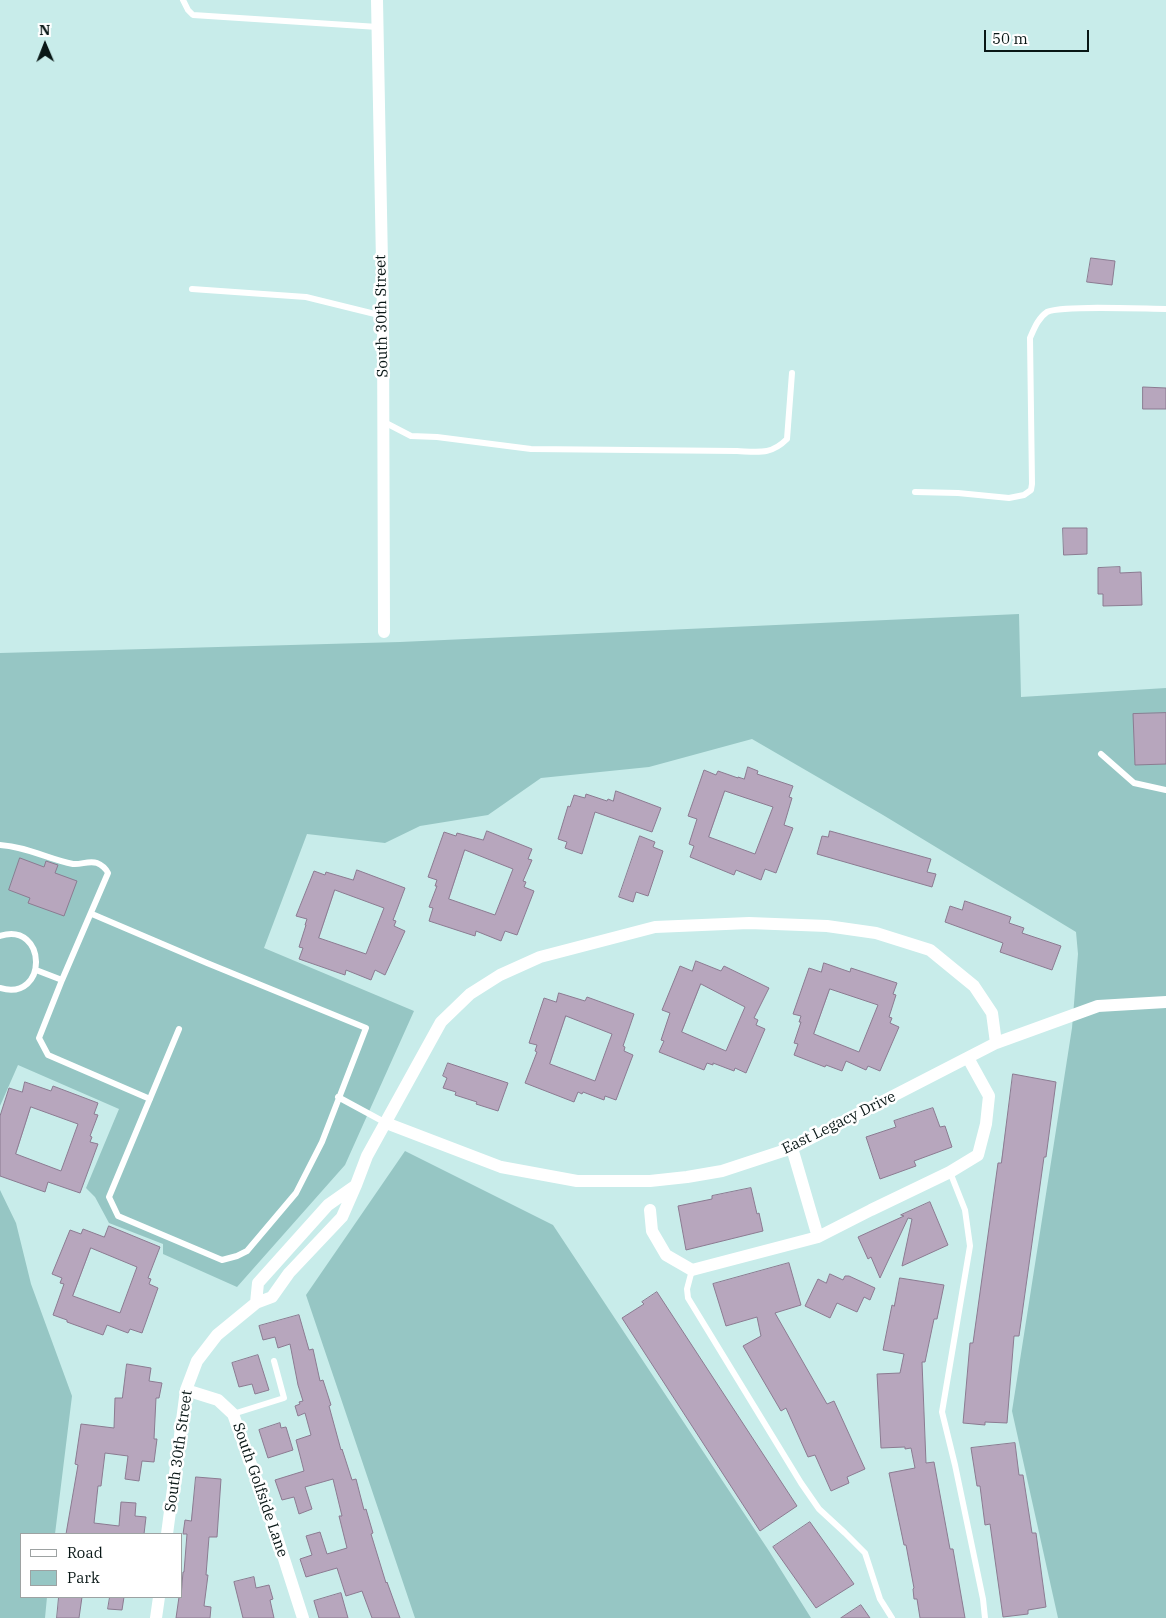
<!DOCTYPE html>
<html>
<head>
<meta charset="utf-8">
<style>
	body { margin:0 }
	#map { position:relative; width:1166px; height:1618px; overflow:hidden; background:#c8ecea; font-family:"IBM Plex Serif",serif }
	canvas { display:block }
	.legend { position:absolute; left:20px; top:1533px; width:162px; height:65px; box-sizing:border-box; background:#fff; border:1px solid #9da2a2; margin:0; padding:6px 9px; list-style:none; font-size:15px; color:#091716 }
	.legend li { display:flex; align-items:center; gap:10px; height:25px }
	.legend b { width:25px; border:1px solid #9da2a2 }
	.north { position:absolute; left:20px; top:20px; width:50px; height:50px; -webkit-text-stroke:4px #fff; paint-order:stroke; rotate:359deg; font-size:14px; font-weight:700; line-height:20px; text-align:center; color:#091716 }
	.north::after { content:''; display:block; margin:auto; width:18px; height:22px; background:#091716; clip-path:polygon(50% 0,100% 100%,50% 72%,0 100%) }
	.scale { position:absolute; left:984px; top:30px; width:105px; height:22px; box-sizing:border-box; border:2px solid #091716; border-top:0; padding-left:6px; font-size:15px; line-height:18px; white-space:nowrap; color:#091716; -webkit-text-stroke:4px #fff; paint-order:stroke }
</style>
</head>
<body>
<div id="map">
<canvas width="1166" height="1618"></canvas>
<ul class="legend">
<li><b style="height:6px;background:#fff"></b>Road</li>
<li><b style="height:14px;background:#96c6c4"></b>Park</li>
</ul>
<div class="north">N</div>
<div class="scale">50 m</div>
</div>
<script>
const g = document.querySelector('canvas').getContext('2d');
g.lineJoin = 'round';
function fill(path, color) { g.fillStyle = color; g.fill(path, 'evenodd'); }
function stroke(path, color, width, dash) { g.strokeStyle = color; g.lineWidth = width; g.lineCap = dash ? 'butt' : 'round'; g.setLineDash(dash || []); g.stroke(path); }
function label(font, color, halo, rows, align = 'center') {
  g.font = font + ' "IBM Plex Serif",serif'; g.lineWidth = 5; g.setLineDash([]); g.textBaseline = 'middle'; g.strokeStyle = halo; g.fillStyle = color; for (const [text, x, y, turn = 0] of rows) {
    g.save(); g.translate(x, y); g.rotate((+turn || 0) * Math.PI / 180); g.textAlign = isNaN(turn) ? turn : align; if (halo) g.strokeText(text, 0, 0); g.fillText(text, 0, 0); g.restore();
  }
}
fill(new Path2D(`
	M1019 614 1021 697 1166 688V1618H1058L1012 1411 1072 1028 1078 954 1076 932 883 815 752 739 649 767 541 778 488 815 420 826 385 843 307 834 264 948 414 1011 345 1165 237 1287 163 1254V1244L109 1223 95 1197 86 1188 119 1109 18 1065 0 1106V653L400 642Z
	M405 1151 553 1225 769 1551 811 1618H415L306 1295Z
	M0 1190 16 1223 31 1284 72 1396 55 1534H21V1597H47L45 1618H0Z`), '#96c6c4');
const building = new Path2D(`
	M1091 258 1115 261 1112 285 1087 282Z
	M1143 387 1166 388V409H1143Z
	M1063 528H1087V554L1064 555Z
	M1120 567V573L1141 572 1142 605 1103 606V594H1098V568Z
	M1166 713V764L1135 765 1133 714Z
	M748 767 758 771 757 774 793 786 789 797 792 798 784 825 793 828 776 873 765 869 761 880 736 870 734 875 690 857 694 846 689 844 697 819 688 816 704 770 716 775 718 771 738 778V777L744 779ZM725 791 773 807 755 854 709 837Z
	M616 791 661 808 652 832 595 812 582 854 565 848 567 842 558 839 568 806 570 807 574 795 585 798 586 794 607 801 608 799 613 801Z
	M487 831 532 849 528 859 532 860 523 881 526 882 524 887 534 891 517 935 505 931 501 941 476 931 475 936 429 921 433 908 429 907 437 886H435L437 880 428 877 444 832 456 836 457 833 483 840ZM465 850 513 869 495 915 449 899Z
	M830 831 931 859 927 872 936 874 932 887 817 854 822 836 828 837Z
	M640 836 655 842 653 847 663 851 648 896 636 892 633 902 619 897Z
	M20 858 44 867 46 861 58 865 55 873 77 881 64 916 28 903 30 898 9 890Z
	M357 870 405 888 393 920 396 921 394 926 405 931 385 975 375 970 371 980 346 970 345 975 299 959 303 948 299 947 306 925H305L307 919 296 916 314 871 325 875 326 872 353 880ZM335 890 384 908 366 954 319 938Z
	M965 901 1011 917 1009 923 1024 928 1022 933 1061 946 1052 970 1000 952 1003 943 945 922 950 906 962 910Z
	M696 961 721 971 724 966 769 988 754 1018 758 1020 756 1025 765 1029 746 1073 735 1068 734 1071 713 1063V1065L707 1063 704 1070 659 1052 664 1041 661 1040 670 1013 662 1010 680 966 692 971ZM701 984 745 1007 726 1051 682 1032Z
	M824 963 850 972 851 968 897 983 893 994 896 995 889 1017 892 1018 890 1023 899 1027 880 1071 868 1066 866 1070 846 1061 842 1071 826 1065 825 1067 794 1055 798 1044 794 1043 801 1022H799L801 1016 793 1014 809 968 821 972ZM830 989 878 1005 859 1052 814 1034Z
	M559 993 585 1001 587 997 634 1014 623 1046 625 1047 624 1051 633 1055 616 1100 605 1096 604 1100 583 1092 582 1094 578 1092 574 1102 525 1083 537 1052 535 1051 537 1045 529 1043 544 998 556 1002ZM566 1016 612 1034 595 1081 550 1064Z
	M448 1063 508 1083 498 1111 476 1104 477 1102 455 1095 456 1092 443 1088 447 1078 443 1076Z
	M1013 1074 1056 1082 1046 1157H1044L1019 1336H1014L1007 1423 985 1422V1425L963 1423 970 1343H973L998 1163H1001Z
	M25 1082 51 1091 53 1086 98 1103 94 1114 98 1115 90 1136 92 1137 90 1142 98 1144 80 1193 48 1182 45 1192 0 1176V1116L9 1088 22 1092ZM31 1107 78 1124 61 1171 16 1154Z
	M933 1108 940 1127 945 1126 952 1147 914 1161 916 1166 880 1179 866 1137 896 1127 894 1121Z
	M751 1188 757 1214 759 1213 763 1231 686 1250 678 1206 712 1199V1196Z
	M930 1202 948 1245 902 1266 912 1219 908 1218 880 1278 871 1257 868 1259 858 1237 904 1216 901 1215Z
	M109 1226 160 1247 148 1278 151 1279 149 1284 158 1288 142 1333 130 1329 128 1333 107 1325 103 1335 67 1322V1320L53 1315 64 1284 60 1283 62 1278 52 1274 70 1230 81 1234 83 1229 104 1237ZM91 1248 137 1267 120 1313 73 1296Z
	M789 1263 801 1305 775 1313 827 1404 834 1401 865 1469 847 1477 849 1483 831 1491 815 1455 808 1457 786 1408 781 1411 743 1346 761 1336 757 1317 726 1326 713 1284Z
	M830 1274 843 1280 845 1276H849L875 1288 870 1300 864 1297 857 1312 837 1303 830 1318 805 1306 818 1279 826 1283Z
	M900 1278 944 1285 937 1319H934L925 1362H922L926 1463 934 1462 950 1549H953L965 1618H920L917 1599H914L913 1589 914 1588 906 1545H904L889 1473 915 1468 911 1448 905 1449V1447L881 1448 877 1374 900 1373 904 1354 883 1350 892 1305 894 1306Z
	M657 1292 797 1506 760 1531 622 1318 644 1304 642 1302Z
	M299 1315 309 1350 313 1349 320 1381 323 1380 331 1405 329 1406 341 1450 342 1449 352 1480 356 1479 364 1510 366 1509 373 1533 371 1534 386 1583 387 1582 400 1618H372L362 1591 346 1596 337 1568 306 1577 300 1559 312 1555 306 1536 320 1532 327 1554 347 1548 339 1516H342L333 1479 305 1487 312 1509 299 1514 294 1497 282 1500 275 1480 304 1471 296 1440 311 1435 305 1413 298 1416 295 1406 300 1404 299 1402 303 1401 298 1385 290 1344 278 1348 275 1337 263 1340 259 1326Z
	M258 1355 269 1390 255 1394 252 1384 239 1387 232 1363Z
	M127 1364 151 1368 149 1381 162 1383 159 1398H156L154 1439H157L154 1462 142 1461 139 1481 125 1479 128 1456 105 1453 101 1486H98L94 1523 119 1526 121 1502 136 1503 135 1516 146 1517 144 1534H66L78 1465 75 1464 81 1424 114 1428 115 1398H122Z
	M280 1423 281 1428 286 1427 293 1450 268 1458 259 1430Z
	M1015 1443 1019 1475H1023L1032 1533H1036L1046 1607 1028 1610V1614L1003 1617 990 1524 985 1525 980 1486H977L971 1448Z
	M196 1477 221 1479 217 1537H209L206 1575H208L204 1606 211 1607 210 1618H176L179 1597H181L183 1572H184L187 1534H183L185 1520 191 1521Z
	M810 1522 854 1584 816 1608 773 1547Z
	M254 1577 256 1588 269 1585 273 1599 270 1600 274 1618H243L234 1582Z
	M341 1593 348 1618H319L314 1601Z
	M59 1597H82L79 1618H57Z
	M110 1597H124L122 1610 108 1609Z
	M861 1605 870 1618H841Z`);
fill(building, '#b7a6bd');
stroke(building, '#8b7b91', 1);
stroke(new Path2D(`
	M183 0 188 10 193 15 378 27
	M192 289 306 297 383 316
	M384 422 411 436 437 437 531 449 737 451C759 452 771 455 787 439L792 373
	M915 492 958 493 1009 498 1024 495 1031 490 1032 484 1030 338C1034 329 1038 318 1047 312 1060 305 1146 309 1166 309
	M1101 754 1134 783 1166 790
	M0 845C28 847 48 859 73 864 81 865 89 860 97 863 102 865 106 869 108 873L62 980 39 1038 48 1055 150 1099
	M92 914 207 963 366 1028 322 1142 296 1193 247 1251 237 1256 222 1260 118 1216 109 1197 179 1029
	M0 936C47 921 49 1002 0 988
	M36 970 62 980
	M338 1097 386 1123
	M950 1172 965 1210 970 1246 942 1412 955 1465 983 1599 985 1618
	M692 1270 687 1289 688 1298 801 1483 819 1509 845 1533 865 1553 880 1599 892 1618
	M233 1414 284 1398 274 1361`), '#fff', 6);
stroke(new Path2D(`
	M377 0 383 316 384 632
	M386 1123 501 1167 577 1181H650L687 1177 722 1171 792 1148 996 1043 1098 1006 1166 1002
	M792 1148 818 1237
	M650 1210 652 1231 666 1255 692 1270 818 1237 871 1210 950 1172 978 1155 986 1124 989 1096 968 1058
	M256 1303 258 1283 328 1205 355 1186
	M186 1390 218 1400 233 1414 277 1537 303 1618
	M167 1534 186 1390 197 1361 217 1335 256 1303 272 1297 289 1273 342 1217 356 1185 367 1156 441 1022 470 994 500 975 540 957 655 927 749 923 827 926 876 933 930 950 974 986 992 1013 996 1043
	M156 1618 159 1597`), '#fff', 12);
label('15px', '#091716', '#fff', [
	["South 30th Street",382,316,-91],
	["East Legacy Drive",839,1123,-26],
	["South 30th Street",179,1451,-82],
	["South Golfside Lane",260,1490,71]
]);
</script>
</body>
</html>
